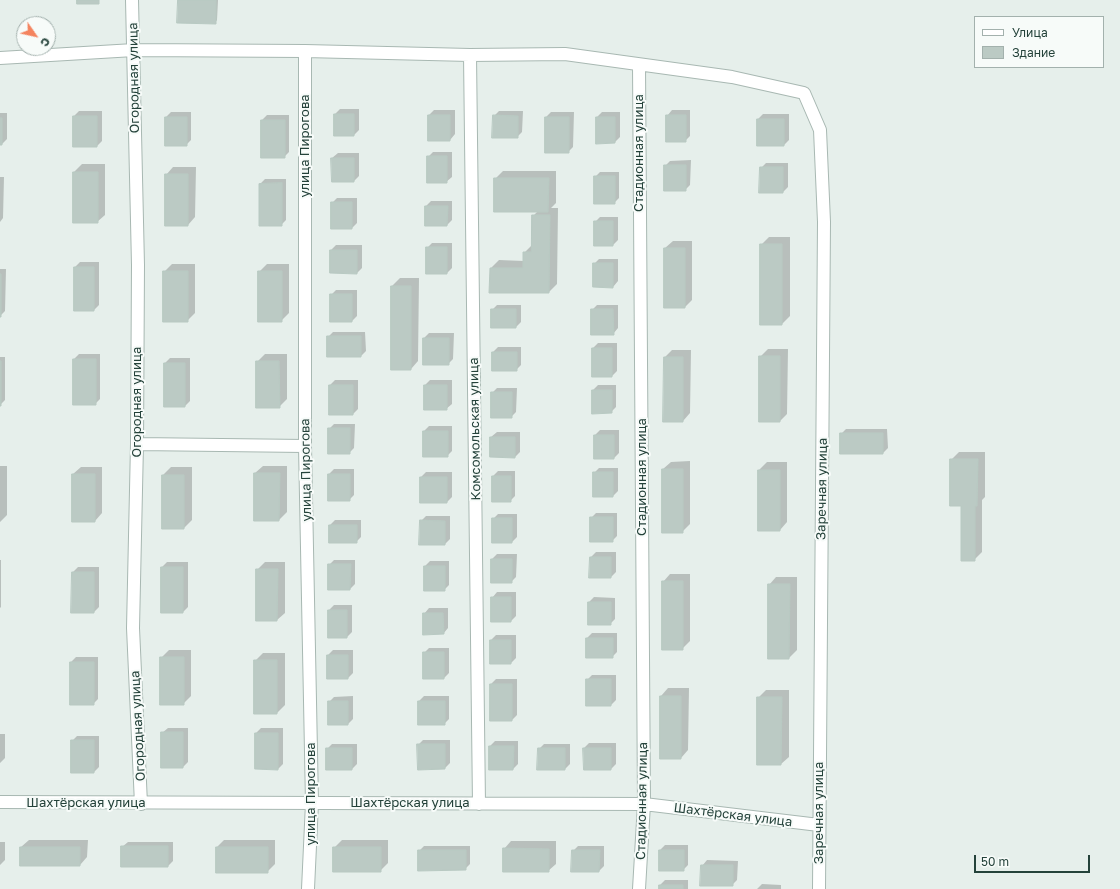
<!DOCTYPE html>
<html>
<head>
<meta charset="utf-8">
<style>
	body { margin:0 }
	#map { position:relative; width:1120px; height:889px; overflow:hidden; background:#e6efeb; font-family:"Golos Text",sans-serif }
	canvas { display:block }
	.legend { position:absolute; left:974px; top:16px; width:130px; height:52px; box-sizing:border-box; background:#f7fbf9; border:1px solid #a3b1ad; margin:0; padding:5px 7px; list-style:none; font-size:12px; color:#24423a }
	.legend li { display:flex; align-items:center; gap:8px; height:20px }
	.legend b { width:20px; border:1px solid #a3b1ad }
	.north { position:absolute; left:16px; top:16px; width:40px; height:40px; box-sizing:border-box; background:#f7fbf9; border:1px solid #a3b1ad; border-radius:50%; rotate:124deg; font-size:11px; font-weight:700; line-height:16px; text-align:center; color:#24423a }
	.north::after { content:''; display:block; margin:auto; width:14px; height:18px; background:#f4845f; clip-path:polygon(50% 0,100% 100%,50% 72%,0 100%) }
	.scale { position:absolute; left:974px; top:855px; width:116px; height:18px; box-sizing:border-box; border:2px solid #24423a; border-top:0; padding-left:5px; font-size:12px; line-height:14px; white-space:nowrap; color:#24423a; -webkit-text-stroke:3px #f7fbf9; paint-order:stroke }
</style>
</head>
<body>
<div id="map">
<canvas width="1120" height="889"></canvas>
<ul class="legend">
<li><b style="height:5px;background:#fff"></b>Улица</li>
<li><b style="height:11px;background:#bbcac4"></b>Здание</li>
</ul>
<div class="north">С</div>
<div class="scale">50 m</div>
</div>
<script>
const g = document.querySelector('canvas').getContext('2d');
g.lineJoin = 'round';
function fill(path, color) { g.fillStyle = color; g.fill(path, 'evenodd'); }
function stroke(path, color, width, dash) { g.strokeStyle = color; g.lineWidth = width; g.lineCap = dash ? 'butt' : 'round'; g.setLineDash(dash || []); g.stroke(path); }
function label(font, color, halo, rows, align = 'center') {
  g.font = font + ' "Golos Text",sans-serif'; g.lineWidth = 4; g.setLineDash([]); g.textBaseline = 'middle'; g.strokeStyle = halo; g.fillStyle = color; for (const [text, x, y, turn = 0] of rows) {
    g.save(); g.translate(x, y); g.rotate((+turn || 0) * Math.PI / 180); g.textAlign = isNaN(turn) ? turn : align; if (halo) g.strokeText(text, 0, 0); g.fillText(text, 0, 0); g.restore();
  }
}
fill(new Path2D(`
	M179 0H218L217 20 215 23Z
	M340 109H359V130L354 135 335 114Z
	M434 110H455V134L450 140 429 115Z
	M672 110H690V136L685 141 667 116Z
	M79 111H102V141L97 146H74V116Z
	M499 111H523L522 132 517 137 494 116Z
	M171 112H191V140L186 145 166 117Z
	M551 112H574L573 147 568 152 546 117Z
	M602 112H620V137L615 142 597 117Z
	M0 113H7V139L2 144H0Z
	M763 114H789V140L784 145 758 119Z
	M267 115H289V152L284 157 262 120Z
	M433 152H452V177L446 182 428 157Z
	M338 153H359V176L354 181 332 158Z
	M691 160 690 185 685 190 665 166 670 161Z
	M766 163H788V187L783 192 761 168Z
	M82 164H105V215L97 222 74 172Z
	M173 167H196L195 217 188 225 166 175Z
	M503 171H556V203L551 208H558L557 284 549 292 491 268 499 260 524 261V253L533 244V216L538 211 495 179Z
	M600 172H619V198L614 203 595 177Z
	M0 177H4L3 218 0 222Z
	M265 179H286V220L281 225 260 184Z
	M337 198H357V223L352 228 332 203Z
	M431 201H452V220L447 225H426V206Z
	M600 217H618V240L613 245 595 222Z
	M769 237H790V316L782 324 761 245Z
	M673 241H692V300L685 307 665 248Z
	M432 243H452V268L447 273 427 248Z
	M336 245H362V268L357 273 331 250Z
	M599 259H618V281L613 287 594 264Z
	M80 262H99V305L94 310 75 267Z
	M172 264H195V313L187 321 164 272Z
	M267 264H289V313L281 321 259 272Z
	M0 269H6L5 311 0 316Z
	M400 278H419L418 361 411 369 392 286Z
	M336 290H357V316L352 321 331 295Z
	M497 305H521V322L516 327 492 310Z
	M597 305H618V328L613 334 592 310Z
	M333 332H365L366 351 361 356 328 337Z
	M429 333H454L453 359 448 364 424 338Z
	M598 343H617V371L612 376 593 348Z
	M498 347H521V365L516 370 493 352Z
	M768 349H788L787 414 780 421 760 357Z
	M672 350H691L690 413 683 421 665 357Z
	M79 354H100V399L95 404 74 359Z
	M265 354H287V399L279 407 257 362Z
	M0 357H5V400L0 405Z
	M170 358H190V401L185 406 165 363Z
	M335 380H358V409L353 414H330V385Z
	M430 380H452V404L446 409 425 385Z
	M598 385H616V407L611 412 593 390Z
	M497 388H517L516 412 511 417 492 393Z
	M334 424H355L354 448 349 453 329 429Z
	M429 426H452V451L447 456 424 431Z
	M846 429H887L888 448 883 453 841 434Z
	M600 430H619V453L614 458 595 435Z
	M497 432H520V452L515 457 491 437Z
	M959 452H985V497L982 500V552L974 560 951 460Z
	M690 461V524L682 532 663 469 671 462Z
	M767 462H787V522L780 530H759V470Z
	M0 466H7V515L0 522Z
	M263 466H287V512L279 520 255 473Z
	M81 467H102V513L95 521 73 474Z
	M171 467H192V520L184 528 163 475Z
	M599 468H618V491L613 496 594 473Z
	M334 469H354V495L349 500 329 474Z
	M498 471H515V496L510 501 493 476Z
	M426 472H452V497L447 502H421V477Z
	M596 513H617V536L612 541 591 518Z
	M498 514H517V537L512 542 493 519Z
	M426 516H450V539L445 544 421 521Z
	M335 520H361V537L356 542 330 525Z
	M596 552H616V572L611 577 591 557Z
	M497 554H517L516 577 511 582 492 559Z
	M0 560H1V607L0 608Z
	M334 560H355V584L350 589H329V565Z
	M430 561H449V585L444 590 425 566Z
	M167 562H188V607L183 612 162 567Z
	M265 562H285V613L277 620 257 570Z
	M78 567H99V607L94 612 73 572Z
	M670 574H690V641L682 649 663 582Z
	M776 577H797V650L789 658H768L769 585Z
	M497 592H516V616L511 621 492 598Z
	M594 597 615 598V619L610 624 589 602Z
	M334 605H352V632L347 637H329V610Z
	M429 608H448V628L443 634 424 614Z
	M592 633H617V652L612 657 587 638Z
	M496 635H516V658L511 663 491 640Z
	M429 648H449V673L444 678 424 653Z
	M169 650H191V696L183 704 161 658Z
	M333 650H353V673L348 678 328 655Z
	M263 653H285V705L277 713 255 661Z
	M76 657H98V699L93 704 71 662Z
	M592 675H616V700L611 705 587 680Z
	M496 679H517V715L512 720H491V684Z
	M668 688H689L688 750 681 758H661V696Z
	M766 690H789V757L781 764H758V698Z
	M353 696V719L348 724 329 702 334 697Z
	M424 696H449V719L444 724 419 701Z
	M168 728H188V762L183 767 162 733Z
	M261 728H283V764L278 769 256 733Z
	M0 734H5V758L0 763Z
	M77 736H99V767L94 772 72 741Z
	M423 740H450V763L445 768 418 745Z
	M495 741H518V764L513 769H490V746Z
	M589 743H616V764L611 769 584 748Z
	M332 744H357V764L352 769 327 749Z
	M544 744H570V764L565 769 539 749Z
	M29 840H88L87 857 80 865 21 847Z
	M224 840H275V864L267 872 216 848Z
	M342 840H388V863L380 871 334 848Z
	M511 841H556V864L548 871 504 849Z
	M0 842H5V860L0 865Z
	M128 842H173V861L168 866 122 847Z
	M665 845H688V865L683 870 660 850Z
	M424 846H470V864L465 869 419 851Z
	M578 846H604V866L599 871 573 851Z
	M707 860 738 861 737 880 732 885 702 866Z
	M665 880H688V889H660V885Z
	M762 884 781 885V889H757Z`), '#0003');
const building = new Path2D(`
	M77 0H99V4H77Z
	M178 0H216V24L177 23Z
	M334 114H354V136H334Z
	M428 115H450V141H428Z
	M493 115 518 116V138H492Z
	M666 115H686V142H666Z
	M73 116H97V147H73Z
	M165 117H187V146H165Z
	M545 117H569V153H545Z
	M596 117H615V143L596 144Z
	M0 118H2V145H0Z
	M757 119H784V146H757Z
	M261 120H285V158H261Z
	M427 156H447V183H427Z
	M331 158H354V182H332Z
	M664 165H686V191H664Z
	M760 167H783V193H759Z
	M73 172H98V223H73Z
	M165 174H188V226H165Z
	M594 176H615V204H594Z
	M494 178H549L548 212H494Z
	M282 183V226H259V184Z
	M331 202H352V229H331Z
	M425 206H448L447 226H425Z
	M532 215H550L549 293H489L490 268H523V252H531Z
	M594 221H613V246H594Z
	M760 244H782V325H760Z
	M426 247H447V274H426Z
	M664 248H685V308H664Z
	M330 250H357V274L330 273Z
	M593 263H613V288L593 287Z
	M74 267H94V311H74Z
	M163 271H188V322H163Z
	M258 271H282V322H258Z
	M0 274H1V317H0Z
	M391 286H411V370H391Z
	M330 294H352V322H330Z
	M491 309H516V328H491Z
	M591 309H613L614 335H591Z
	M327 336H361V357H327Z
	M423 338H449V365H423Z
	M592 348H612V377H592Z
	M492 352H517V371H492Z
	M759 356H780V422H759Z
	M664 357H683V422H663Z
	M73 359H96V405H73Z
	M0 361H1V406H0Z
	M256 361H279L280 408H256Z
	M164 363H185V407H164Z
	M329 385H353V415H329Z
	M424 385H447V410H424Z
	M592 390H612V413L592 414Z
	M491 392H512V418H491Z
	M328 428H350V454H328Z
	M423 431H448V457H423Z
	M840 433H883V454H840Z
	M594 435H614V459H594Z
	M490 437H515V458L490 457Z
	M950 459H978L977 506H975V561H961V506H950Z
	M662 469H683V533H662Z
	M758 470H780V531H758Z
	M593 472H613V497H593Z
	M254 473H280L279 521H254Z
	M72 474H95V522H72Z
	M328 474H350V501H328Z
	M162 475H184V529H162Z
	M492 476H511V502H492Z
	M420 477H447V503H420Z
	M590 517H613V542H590Z
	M492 518H512V543H492Z
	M420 520 445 521V545H419Z
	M329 525H357V543H329Z
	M590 557H611V578H589Z
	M491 559H512V583H491Z
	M328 564H351L350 590H328Z
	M424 566H445V591H424Z
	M161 567H183V613H161Z
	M256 569H278L277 621H256Z
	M72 572H94V613H71Z
	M662 581H683V650H662Z
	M768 584H790L789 659H768Z
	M491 597H511V622H491Z
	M588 602H611V625H588Z
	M328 610H347V638H328Z
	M423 613H443L444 634 423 635Z
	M586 638H613V658H586Z
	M490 640H511V664H490Z
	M423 652H444V679H423Z
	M327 655H348V679H327Z
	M160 657H184V705H160Z
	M254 660H277V714H254Z
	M70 662H94V705H70Z
	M586 679H611V706H586Z
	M490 684H512V721H490Z
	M660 696H681V759H660Z
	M757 697H782L781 765H757Z
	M328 701H348V725H328Z
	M418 701H445V725H418Z
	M161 732H183V768H161Z
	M255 733H278V770L255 769Z
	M71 740H94V773H71Z
	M417 744H445V769L418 770Z
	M489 746H514L513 770H489Z
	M326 748H352V770H326Z
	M538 748H565V770H537Z
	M583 748H611V770H584Z
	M121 846H168V867H121Z
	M20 847H80V866H20Z
	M216 847H268V873H216Z
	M333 847H381V872H333Z
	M503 848 549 849V872H503Z
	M418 850H466V870L418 871Z
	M572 850H600L599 872H571Z
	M659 850H684V871H659Z
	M701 865H733V886H700Z
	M659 885H683V889H659Z`);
fill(building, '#bbcac4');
stroke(building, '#b8c9c2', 1);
const minor = new Path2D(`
	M132 0 138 265 137 444 133 628 141 804
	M305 51V446L312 803 308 889
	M470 55 479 804
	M0 58 134 50 305 51 470 55 565 54 732 77 804 93 820 130 824 222 819 889
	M639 65 644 804 639 889
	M137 444 305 446
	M0 802 644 804 819 825`);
stroke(minor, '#a8b8b2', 14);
stroke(minor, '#fff', 12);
label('13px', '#24423a', '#f7fbf9', [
	["Огородная улица",134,78,-91],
	["улица Пирогова",305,146,-90],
	["Стадионная улица",639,153,-90],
	["Огородная улица",137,402,-90],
	["Комсомольская улица",475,429,-91],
	["улица Пирогова",306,470,-91],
	["Стадионная улица",642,477,-90],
	["Заречная улица",822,489,-89],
	["Огородная улица",138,726,-93],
	["улица Пирогова",311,794,-90],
	["Стадионная улица",642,801,-89],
	["Шахтёрская улица",86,803],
	["Шахтёрская улица",410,803],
	["Заречная улица",819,813,-90],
	["Шахтёрская улица",733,815,7]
]);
</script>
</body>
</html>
